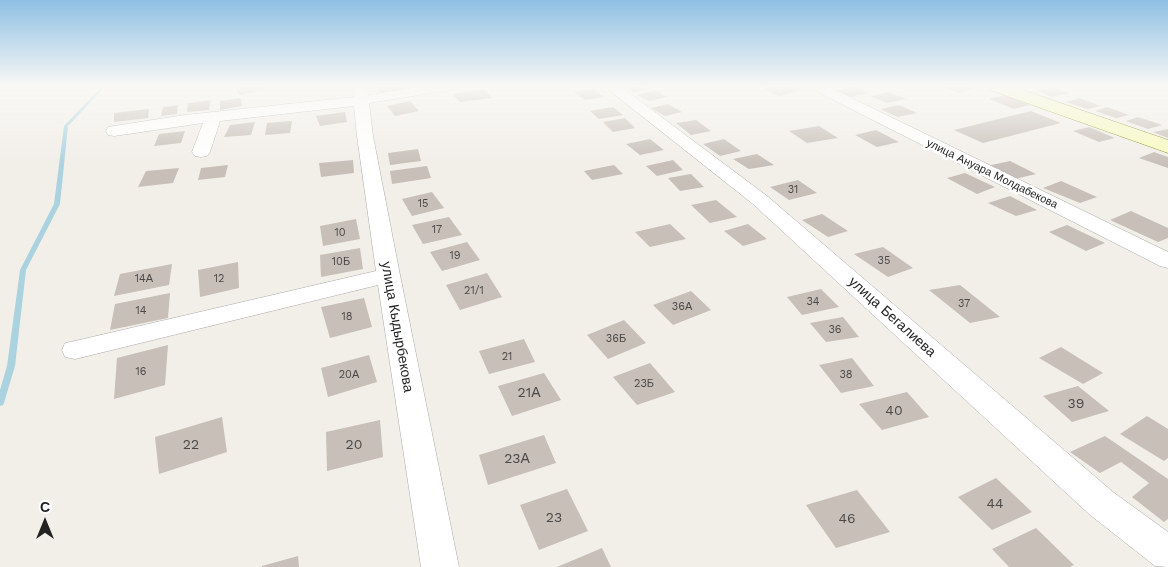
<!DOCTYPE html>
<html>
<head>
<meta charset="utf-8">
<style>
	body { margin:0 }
	#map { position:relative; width:1168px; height:567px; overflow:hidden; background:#f2efe9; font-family:"Work Sans",sans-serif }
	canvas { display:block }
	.north { position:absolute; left:20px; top:497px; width:50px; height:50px; -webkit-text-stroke:4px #fff; paint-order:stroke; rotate:0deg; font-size:14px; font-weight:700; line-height:20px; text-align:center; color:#222 }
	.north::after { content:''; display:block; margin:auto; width:18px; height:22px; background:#222; clip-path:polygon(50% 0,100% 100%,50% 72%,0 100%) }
</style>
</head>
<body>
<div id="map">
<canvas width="1168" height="567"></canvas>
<div class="north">С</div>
</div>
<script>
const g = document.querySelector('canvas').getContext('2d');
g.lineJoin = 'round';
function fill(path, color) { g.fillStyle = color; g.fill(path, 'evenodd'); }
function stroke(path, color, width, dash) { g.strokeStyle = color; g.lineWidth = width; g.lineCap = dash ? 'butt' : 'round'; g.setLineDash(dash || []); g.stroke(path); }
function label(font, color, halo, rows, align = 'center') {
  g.font = font + ' "Work Sans",sans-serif'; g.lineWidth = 5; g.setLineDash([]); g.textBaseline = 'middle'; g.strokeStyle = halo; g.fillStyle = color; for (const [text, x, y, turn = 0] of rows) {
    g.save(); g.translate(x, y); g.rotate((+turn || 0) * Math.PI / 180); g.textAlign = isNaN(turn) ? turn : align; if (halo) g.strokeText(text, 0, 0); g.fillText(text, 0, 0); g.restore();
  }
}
fill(new Path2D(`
	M102 86H106L68 126 60 204 26 270 15 366 4 403 3 405 0 406V390L7 366 20 270 54 204 64 126Z`), '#aad3df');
fill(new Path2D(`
	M244 86H263L265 90 239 95 236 87Z
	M376 86H402L406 91 381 94Z
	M626 86H645L649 89 633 92Z
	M759 86H792L802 90 779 96Z
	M856 86 870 93 850 97 836 91Z
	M940 86H964L974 89 959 93Z
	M1052 87 1069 93 1052 97 1036 90Z
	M484 89 492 98 460 102 452 94Z
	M594 89 604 97 585 100 574 92Z
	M656 90 667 97 649 101 637 95Z
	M889 92 906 99 887 103 870 96Z
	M1005 95 1029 105 1014 109 989 99Z
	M241 98 242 106 220 110V101Z
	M1079 98 1101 106 1088 109 1066 102Z
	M211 100 209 110 187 112 188 103Z
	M410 101 419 111 395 116 387 106Z
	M668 104 682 112 665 116 651 108Z
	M178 105 177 114 161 116 163 107Z
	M899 105 917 113 898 117 880 109Z
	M613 107 623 115 599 119 590 111Z
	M1107 107 1129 115 1116 118 1095 111Z
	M149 109 148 118 114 122V113Z
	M1031 111 1061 123 983 143 954 130Z
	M345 112 347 122 320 126 316 116Z
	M1138 117 1162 125 1148 129 1126 121Z
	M625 118 635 128 613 132 603 122Z
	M696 120 711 131 691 135 676 123Z
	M292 121 290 133 265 135 267 123Z
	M255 122 251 135 224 137 230 125Z
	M819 126 838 138 807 143 789 131Z
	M1089 127 1115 138 1099 142 1073 131Z
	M1168 129V138L1153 132Z
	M876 130 899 142 877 147 855 135Z
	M185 131 181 143 154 146 159 134Z
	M650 139 664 150 640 155 626 144Z
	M724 139 741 151 720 156 703 144Z
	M418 149 421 161 390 165 388 153Z
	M1154 152 1168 157V168L1139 158Z
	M757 154 774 165 749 169 733 159Z
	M353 160 354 173 321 177 319 163Z
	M673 160 683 170 657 176 646 166Z
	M1010 161 1036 174 1015 179 987 166Z
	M228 165 225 177 198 180 201 168Z
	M614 165 623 174 592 180 584 171Z
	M427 166 431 178 392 184 390 171Z
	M179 168 173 183 138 187 146 171Z
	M965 173 995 187 977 194 947 178Z
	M691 174 704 187 680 191 668 178Z
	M798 180 817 193 789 200 770 187Z
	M1061 181 1097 197 1080 203 1043 188Z
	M432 192 444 208 412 216 402 199Z
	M1010 196 1037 210 1016 216 988 203Z
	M716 200 737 217 710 223 691 205Z
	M1131 211 1168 228V238L1158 242 1110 220Z
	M822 214 848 231 828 237 802 220Z
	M449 217 462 235 423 244 412 225Z
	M356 219 360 239 323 246 320 226Z
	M670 224 686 239 650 247 635 232Z
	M748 224 767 239 743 246 724 231Z
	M1067 225 1105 243 1086 251 1049 232Z
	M467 242 480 260 442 271 430 252Z
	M883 247 913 268 888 277 854 254Z
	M360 248 363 269 321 277 320 255Z
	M238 262 239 288 200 297 198 270Z
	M172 264 169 285 114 296 120 274Z
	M487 273 502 297 460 310 446 285Z
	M960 285 1000 317 970 323 929 290Z
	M821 289 839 307 802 315 787 297Z
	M691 291 711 310 673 325 653 305Z
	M170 293 168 318 110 330 115 304Z
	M364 298 372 327 330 338 321 307Z
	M843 317 859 337 826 342 810 323Z
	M624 320 646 343 608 359 587 335Z
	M524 339 535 362 489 374 479 351Z
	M168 345 165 385 114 399 117 358Z
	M1061 347 1103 373 1083 384 1039 358Z
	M369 355 377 382 328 397 321 368Z
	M852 358 874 386 841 393 819 365Z
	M650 363 675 392 637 405 613 377Z
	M544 373 561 400 512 416 498 386Z
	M1078 386 1109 411 1072 422 1043 396Z
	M907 392 929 417 882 430 859 404Z
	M1147 416 1168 429V458L1164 461 1120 434Z
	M222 417 227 452 159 474 155 437Z
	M380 420 383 457 327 471 326 432Z
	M544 435 556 463 488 485 479 455Z
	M1105 436 1168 479V519L1164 522 1132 497 1149 483 1121 462 1100 473 1070 452Z
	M996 478 1032 512 992 530 958 497Z
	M567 489 588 531 539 550 520 505Z
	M857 490 890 532 836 548 806 505Z
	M1036 528 1074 565 1070 567H1009L992 549Z
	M602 548 611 567H557Z
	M298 556 299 567H262V566Z`), '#c7bfb8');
const minor = new Path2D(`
	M353 86H367L368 95 425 86H457L455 89 450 90 369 103 373 136 400 275 459 567H421L378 285 75 359 65 357 62 350 65 343 75 341 376 271 357 136 354 106 220 121 210 152 207 156 201 157 195 156 192 152 203 123 114 136 108 135 106 131 108 127 114 126 185 115 354 97Z
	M604 86H620L767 196 1113 492 1168 532V567L1155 566 1089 514 753 204Z
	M810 86H827L1168 252V268L1160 266 812 89Z`);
const secondary = new Path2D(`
	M988 86H1011L1168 140V153L990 90Z`);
stroke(minor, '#a9a9a9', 1);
stroke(secondary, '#707d05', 1);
fill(minor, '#fff');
fill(secondary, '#f7fabf');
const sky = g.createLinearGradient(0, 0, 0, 165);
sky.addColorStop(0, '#8fc0e4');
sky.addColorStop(0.52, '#f9f8f5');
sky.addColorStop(1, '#f9f8f500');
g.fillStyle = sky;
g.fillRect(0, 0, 1168, 165);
label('11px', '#222', '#fff', [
	["улица Ануара Молдабекова",992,174,26]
]);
label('11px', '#4b4948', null, [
	["31",793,190],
	["15",423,204],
	["17",437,230],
	["10",340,233],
	["19",455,256],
	["35",884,261],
	["10Б",341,262],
	["14А",144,279],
	["12",219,279],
	["21/1",474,291],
	["34",813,302],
	["37",964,304],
	["36А",682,307],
	["14",141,311],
	["18",347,317],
	["36",835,330],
	["36Б",616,339],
	["21",507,357],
	["16",141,372],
	["20А",349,375],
	["38",846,375],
	["23Б",644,384]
]);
label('14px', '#222', '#fff', [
	["улица Бегалиева",892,317,42],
	["улица Кыдырбекова",397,327,80]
]);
label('14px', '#4b4948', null, [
	["21А",529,393],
	["39",1076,404],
	["40",894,411],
	["22",191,445],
	["20",354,445],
	["23А",517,459],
	["44",995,504],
	["23",554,518],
	["46",847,519]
]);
</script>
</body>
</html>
